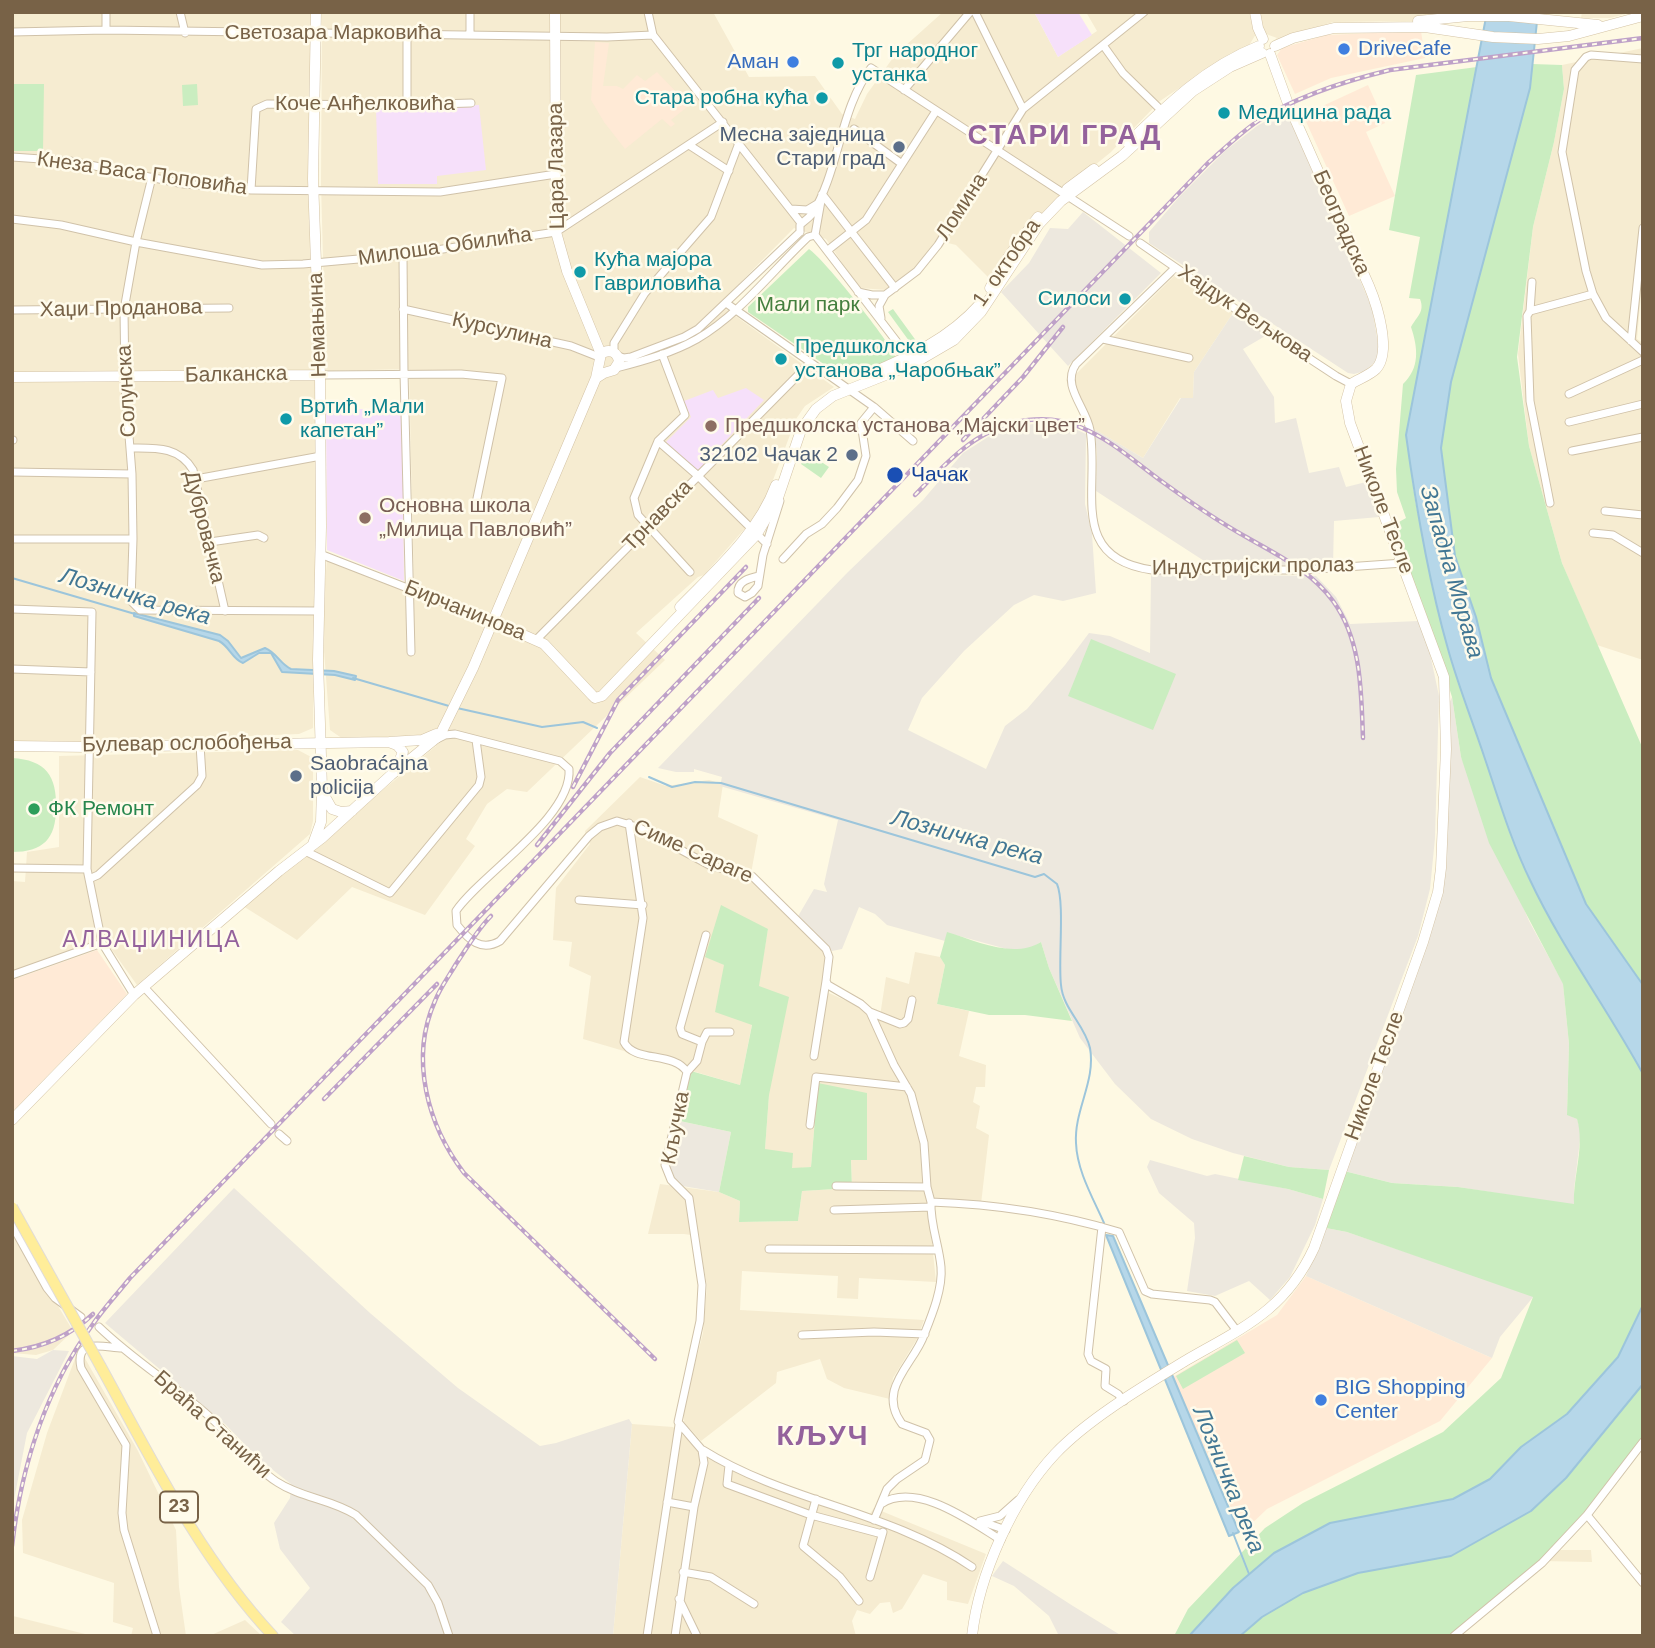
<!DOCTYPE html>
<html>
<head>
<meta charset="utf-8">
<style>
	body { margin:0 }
	#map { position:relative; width:1655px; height:1648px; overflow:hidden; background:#fef9e3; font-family:Arial,sans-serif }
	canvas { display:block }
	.frame { position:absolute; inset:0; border:14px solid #786247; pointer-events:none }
</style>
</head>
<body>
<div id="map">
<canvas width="1655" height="1648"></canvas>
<div class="frame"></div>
</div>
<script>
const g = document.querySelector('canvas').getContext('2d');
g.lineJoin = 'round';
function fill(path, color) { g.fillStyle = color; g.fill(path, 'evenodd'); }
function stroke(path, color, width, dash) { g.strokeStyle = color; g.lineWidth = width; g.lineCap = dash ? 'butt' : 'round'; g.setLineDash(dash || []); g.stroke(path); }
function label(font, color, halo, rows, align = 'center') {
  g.font = font + ' Arial,sans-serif'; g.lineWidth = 5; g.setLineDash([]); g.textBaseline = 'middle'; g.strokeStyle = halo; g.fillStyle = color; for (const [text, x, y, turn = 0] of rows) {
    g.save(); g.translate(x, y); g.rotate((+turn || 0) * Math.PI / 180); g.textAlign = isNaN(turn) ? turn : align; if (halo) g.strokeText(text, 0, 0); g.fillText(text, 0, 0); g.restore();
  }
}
fill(new Path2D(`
	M12 12H312L317 416 313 728 299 734 83 743 12 742Z
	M322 12H713L749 77 815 76 842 114 855 119 867 94 895 55 943 12H962L971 15 972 12H1034L1058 57 1097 31 1086 12H1427L1425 19 1416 21 1333 22 1273 41 1277 38 1266 34H1256L1248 47 1231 53 1160 101 1111 152 1068 187 1028 227 992 281 956 245 936 240 914 270 887 290 859 288 826 239 794 228 719 304 834 387 805 406 796 419 767 496 754 518 704 575 698 577 636 633 665 660 527 792 507 789 487 804 466 839 475 846 425 915 352 887 297 940 243 906 436 746 426 735 343 739 330 730 322 624 327 558 414 592 409 369 326 371 321 184Z
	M1582 12H1633L1610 18H1581Z
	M1643 48V272L1637 339 1643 343V660L1597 645 1562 563 1529 446 1518 354 1533 227 1554 142 1564 89 1562 65Z
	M1176 274 1233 313 1194 372 1193 398H1180L1143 458 1094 429 1074 385 1076 374Z
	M298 750 313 758V821L310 834 137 985 107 943 12 971V881L25 882 27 852 59 847V756Z
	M640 777 666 786 709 780 723 784 718 817 758 835 750 879 822 949 825 956 822 985 829 993 880 1016 886 977 909 984 915 952 940 957 945 965 937 1004 969 1011 959 1056 986 1065 985 1087H976L973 1102 980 1106 976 1128 989 1135 981 1204 928 1203 936 1282 859 1278 858 1299 837 1298 838 1276 742 1271 740 1310 924 1320 917 1339 893 1378 890 1399 844 1388 827 1379 820 1359 777 1372 776 1383 701 1441 684 1422 683 1409 703 1333 707 1286 698 1236 684 1234H648L660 1184 719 1192 740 1201 739 1222 798 1221 802 1191 852 1188 851 1159 867 1160 818 1083 811 1167 792 1169 765 1149 769 1095 758 986 768 929 705 956 724 965 752 1024 740 1085 583 1039 591 976 569 966 572 942 553 940 556 888 590 844 585 831Z
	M12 1229 73 1331 53 1350 36 1355 12 1353Z
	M79 1348 138 1451 176 1530 179 1587 186 1636H131L133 1628 113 1622 114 1583 23 1553 22 1520 47 1433Z
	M632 1424 673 1427 710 1458 739 1474 867 1518 874 1508 986 1554 968 1604 947 1600V1582L923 1574 902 1609 893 1613 890 1602 880 1603 870 1614 857 1610 852 1621 856 1636H613Z
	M1549 1550H1591L1592 1562 1542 1561Z
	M13 1616 93 1636H13Z
	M245 1620 262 1636H209Z`), '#f6ecd1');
fill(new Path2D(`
	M1421 31 1425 58 1331 78 1295 94 1277 55 1282 48 1326 35Z
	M595 42 609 43 603 86H617L623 89 637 75 645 81 657 72 685 101 689 98 692 103 671 120 675 124 671 127 662 119 625 149 604 122 591 100Z
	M1368 85 1385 123 1366 132 1395 196 1349 216 1303 115Z
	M97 950 127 994 12 1112V980Z
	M1306 1276 1492 1358 1440 1421 1267 1509 1242 1533 1173 1377 1277 1315Z`), '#ffead6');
fill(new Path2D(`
	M1286 110 1372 308 1379 349 1376 361 1365 371 1354 374 1348 373 1149 243V232L1180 196 1225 151 1257 126Z
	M1083 212 1161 273 1068 366 1001 292 1029 263 1050 228 1068 229Z
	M1233 313 1267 335 1243 349 1274 397 1275 423 1296 418 1309 473 1339 467 1346 487 1366 482 1379 517 1334 521 1333 566H1212L1096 491 1097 453 1094 429 1143 458 1181 398H1193L1194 372Z
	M1040 423 1071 427 1086 434 1085 504 1092 534 1096 593 1063 601 1034 595 1014 605 964 651 922 698 908 730 986 769 1005 726 1027 709 1065 665 1089 633 1110 636 1150 653 1151 574 1316 576 1336 597 1350 624 1418 621 1429 649 1439 696 1435 838 1430 889 1418 936 1329 1170 1289 1167 1233 1153 1192 1139 1151 1119 1115 1084 1080 1038 1049 968 1041 942 1029 949 1014 951 948 933 945 941 887 925 875 914 859 907 842 949 832 951 797 918 814 889 827 892 824 884 838 820 720 786 722 777 694 769V772H676L658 768 848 572 923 500 963 453 988 437 1020 426Z
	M1452 697 1461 757 1529 921 1563 983 1569 1044 1567 1114 1577 1119 1581 1132 1574 1189V1205H1572L1458 1187 1392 1183 1344 1171 1442 889 1447 838 1450 747 1448 706Z
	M680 1121 731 1132 719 1192 682 1186 671 1176 669 1166Z
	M1150 1160 1207 1176 1215 1174 1288 1189 1323 1199 1315 1225 1290 1277 1270 1300 1249 1281 1215 1296 1187 1291 1195 1238 1194 1223 1159 1193 1147 1167Z
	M234 1188 370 1313 458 1388 540 1446 556 1443 629 1419 632 1424 613 1636H296L281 1622 310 1588 280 1549 274 1523 290 1498 291 1484 260 1460 226 1425 105 1323Z
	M1326 1228 1347 1232 1534 1296 1500 1337 1492 1358 1306 1276Z
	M53 1350 69 1351 27 1433 12 1510V1356L37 1359Z
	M1003 1561 1073 1606 1122 1636H1059L1049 1616 1014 1586 992 1576Z`), '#ede8de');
fill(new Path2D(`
	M1034 12H1078L1092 35 1058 57Z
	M479 105 486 170 437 176V184H378L376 107H384L385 111Z
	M746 388 764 400 697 471 666 442 691 417 684 401 713 390 718 398Z
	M401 408 403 486 404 581 327 550 326 410Z`), '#f6e0fa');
fill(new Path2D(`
	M1532 64 1562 65 1564 89 1554 142 1533 227 1517 357 1529 446 1562 563 1643 749V985L1586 904 1491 678 1476 617 1455 556 1441 448 1451 382 1530 88Z
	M1477 67 1406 435 1415 500 1429 570 1492 781 1529 879 1568 951 1622 1034 1643 1074V1305L1618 1357 1567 1414 1521 1447 1490 1479 1453 1499 1330 1523 1233 1588 1189 1636H1174L1188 1609 1265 1528 1303 1503 1443 1432 1501 1378 1533 1297 1347 1232 1326 1228 1344 1171 1392 1183 1458 1187 1574 1204C1573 1176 1585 1146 1577 1119L1567 1115 1569 1044 1563 984 1489 843 1461 757 1452 697 1432 632 1392 526 1406 518 1397 492 1396 469 1403 384C1420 368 1418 348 1411 327 1417 316 1425 312 1420 299L1409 298 1420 237 1389 230 1416 75Z
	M12 84H44L43 151H12Z
	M197 84 198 105 183 106 182 85Z
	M809 249C824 259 891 343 896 358L889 363 860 369 844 378 748 312V307Z
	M893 309 917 342 912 345 888 312Z
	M808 453 829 467 821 478 801 464Z
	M1091 639 1176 674 1153 730 1068 696Z
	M12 758C46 760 57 776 56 808 56 839 43 852 12 852Z
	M721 905 768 929 759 986 789 997 769 1095 765 1149 793 1153 792 1168 811 1167 818 1083 867 1093V1160H851L852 1188 802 1191 798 1221 739 1222 740 1201 719 1192 731 1132 680 1121 691 1071 740 1085 752 1025 715 1012 724 965 705 957Z
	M947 932C977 941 1013 959 1041 942L1049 968 1072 1021 1025 1015H989L937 1004 945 965 940 957Z
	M1244 1156 1289 1167 1329 1170 1323 1199 1288 1189 1238 1180Z
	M1237 1340 1245 1353 1183 1389 1176 1376Z
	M1643 1384V1442L1587 1515 1542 1563 1454 1636H1240L1262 1617 1303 1593 1358 1573 1410 1564 1497 1529 1531 1511 1566 1478Z`), '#caedc0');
const water = new Path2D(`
	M1487 12H1538L1530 88 1451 382 1441 448 1455 556 1476 617 1491 678 1586 904 1643 985V1074C1607 1008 1562 948 1530 880 1511 841 1498 797 1484 756 1472 720 1458 685 1448 649 1428 579 1416 507 1406 435Z
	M134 613 220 635 228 641 241 658 265 648C277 653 280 664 291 669L334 671 356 676 355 680 335 675 282 672 271 653H259L243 663C232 659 230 647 219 641L134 616Z
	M1106 1235 1113 1236 1239 1532 1229 1536Z
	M1643 1305V1384L1566 1478 1531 1511 1451 1556 1358 1573 1303 1593 1262 1617 1240 1636H1189L1233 1588 1274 1553 1330 1523 1453 1499 1490 1479 1521 1447 1567 1414 1618 1357Z`);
fill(water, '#b6d7e9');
stroke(water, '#9cc5db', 2);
stroke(new Path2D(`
	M12 578 135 614
	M353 678 449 706
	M457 708 542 727 583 722 597 728
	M649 777 672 787 695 782 721 783 1035 877 1044 874 1057 884C1065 903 1058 960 1061 985 1063 1009 1085 1025 1090 1048 1096 1081 1074 1110 1076 1143 1077 1171 1093 1198 1104 1223
	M1233 1533 1249 1574`), '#9cc5db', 2);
const street = new Path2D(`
	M106 12V30
	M180 12 185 33
	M648 12 653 35 801 223
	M975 12 1023 109
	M12 32 106 30 607 37 653 35
	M407 33V105
	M470 34V12
	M1103 45 1123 73 1163 112
	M1643 59 1591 55 1586 57 1575 70 1562 152 1586 271 1593 294 1606 318 1643 352
	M904 90 970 12
	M854 129 902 164
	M689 145 729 171
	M12 157 70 161 184 184 251 190 440 192 556 174
	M152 177 136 242 124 310 125 385 132 474 133 539 131 601 140 610 319 611
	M251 190 256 109 267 104 407 105 471 103
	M822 194 895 288
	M791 209 807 210 817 204
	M12 219 61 225 136 242 262 265 303 264 403 255 556 232 723 122
	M800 232V225C804 221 808 219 812 214 839 172 840 108 871 68L1129 236
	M815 235 910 359
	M815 235 821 201
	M1140 243 1263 328 1336 376 1351 384
	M828 250 866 220 936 111
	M403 255 404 373 411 652
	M1175 268 1076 364C1061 386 1086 407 1090 430 1100 488 1067 558 1152 570H1303L1403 563
	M1532 282 1530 311 1527 316 1530 401 1550 503
	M858 292 872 295H885L917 271 938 245 1023 109 1144 12
	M726 303 874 407 913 441
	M403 309 571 346 599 357
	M12 310 229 308
	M1530 311 1593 294
	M881 318 879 306 885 295
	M1103 339 1189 358
	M1631 341 1643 228
	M614 352V343L645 293 711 217 739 143
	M662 354 685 415 658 441 634 498 638 515 690 572
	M618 356 624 358 631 357 684 337 698 329 800 232
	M616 368C643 361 672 353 697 339 740 314 772 271 808 237L815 235
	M320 375 461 374 502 378 475 508
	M1569 394 1643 360
	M1569 422 1643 404
	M12 440H13
	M658 441 697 475 767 544
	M131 448C155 448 179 446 193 470L225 611
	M1572 451 1643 437
	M12 472 132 474
	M196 479 321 456
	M1605 511 1643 515
	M1593 533 1613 535 1643 553
	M12 539H133
	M210 542 258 535 264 538
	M320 554 492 621
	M783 559 806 534 822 524 837 508 858 480 866 456 861 423 874 407
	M759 576C750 578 737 581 738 593L745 597 752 593 758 586 763 555 780 501
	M12 609 92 612 87 869 102 943 134 995
	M537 639 810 363
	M12 669 91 672
	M437 739 445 735 455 734 560 761 569 769C573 817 480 875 456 911L457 925C469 940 481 952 500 941L589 836 600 827 617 821 640 828 711 866 752 876 826 949 829 957 826 981 828 985 861 1004 870 1012 894 1065 911 1094 924 1143 927 1187 931 1202C994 1204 1059 1214 1119 1232L1145 1291 1152 1294 1210 1300 1215 1302 1237 1331
	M629 823 643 918 624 1042C634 1063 674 1051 687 1072L665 1165 671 1180 689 1198 702 1285 700 1321 678 1422 702 1450 704 1463 694 1507 675 1636
	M305 851 390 893 479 785 481 777 476 740
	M12 868 87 869
	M89 879 98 875 197 785 202 776 200 745
	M579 900 643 905
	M12 975 102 943
	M144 987 271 1124
	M870 1012 900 1024 904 1023 908 1019 912 1000
	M702 1042 707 1032H730
	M814 1056 826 981
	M687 1072 697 1061 702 1042 682 1034 680 1028 706 935
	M810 1125 816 1077 907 1087
	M279 1134 287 1141
	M836 1186 927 1187
	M834 1210 931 1207
	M12 1225 47 1288 55 1298 81 1317
	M1102 1227 1088 1354 1091 1361 1106 1369 1105 1386 1118 1394 1124 1401
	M769 1249 937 1250
	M99 1327C134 1361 176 1386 211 1418 232 1437 256 1469 277 1482 301 1498 331 1499 356 1515L428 1585 438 1603 449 1636
	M802 1335 874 1332 925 1334
	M122 1348C106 1348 74 1336 81 1368L126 1445 122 1513 124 1530 157 1636
	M703 1450C786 1502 890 1511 972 1567
	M729 1465 727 1484 811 1515 882 1534
	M816 1499 803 1546 840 1577 859 1601
	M667 1502 694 1507
	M881 1504C916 1481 970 1521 1001 1540
	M1587 1515 1643 1583
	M874 1520 887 1489 897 1479 925 1460 930 1440 926 1433 902 1424C876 1389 914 1364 924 1335 932 1315 943 1288 941 1267 939 1245 930 1224 931 1202
	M980 1521 1000 1516 1018 1500
	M983 1522 1006 1530
	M683 1572 711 1577 754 1604
	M870 1577 883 1532
	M679 1599 697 1636
	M647 1636 679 1425
	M1454 1636 1542 1563 1587 1515 1643 1442`);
const secondary = new Path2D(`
	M555 12 556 232 567 271 601 354
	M1255 12 1258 28 1263 39
	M1418 21 1468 16H1509L1598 25
	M1275 46 1293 38 1334 28 1425 27 1493 37 1538 39 1569 36 1643 16
	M1128 143C1168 104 1206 67 1259 46
	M1067 189 1094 169
	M990 288 1009 256 1038 217
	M867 375C909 357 949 339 980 304
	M12 377 320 375
	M596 378 604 373 614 370 619 362C618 352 609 348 601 354
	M680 607C715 571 758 534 776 485
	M492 621 544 644 592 695
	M592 695 595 698 602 696 757 534 778 498 801 430 816 409 833 396 913 364 954 340 981 312 1039 224 1061 201 1122 156 1193 91 1230 67 1262 53
	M389 742 397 745 403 752 396 769
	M12 746 89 747 389 742 422 740 436 734
	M324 795 332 809 341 812 352 811
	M313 844 321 822 322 789 318 660 321 527 320 375 313 179 316 12
	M12 1120 134 995 279 871 322 838 391 775 440 735 473 668 596 378 601 354
	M972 1636C979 1574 1013 1499 1055 1454 1088 1419 1144 1386 1185 1361 1242 1328 1285 1311 1314 1248L1423 942 1438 892 1441 868 1446 749 1444 677 1350 423 1346 401 1351 384C1359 379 1370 375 1376 369 1392 352 1377 305 1369 286L1287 101 1270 54`);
const primary = new Path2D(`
	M101 1367C152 1460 200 1558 273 1636`);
stroke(street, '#d0c2a9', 9);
stroke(secondary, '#d4c3a5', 11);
stroke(primary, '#e1dcd7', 12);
stroke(street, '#fff', 7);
stroke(secondary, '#fff', 10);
stroke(primary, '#ffed99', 10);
const rail = new Path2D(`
	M963 440 1023 377 1063 327
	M915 495C948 461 979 426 1028 420 1045 418 1064 420 1080 427 1112 440 1136 463 1164 483 1190 502 1219 522 1248 538 1279 556 1311 571 1333 601 1362 641 1361 691 1363 738
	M573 787 618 700 746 567
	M537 845 610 753 759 598
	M491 916C477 930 467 948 456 964 449 976 440 988 435 1001 409 1059 428 1126 464 1173L655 1359
	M324 1099 437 984
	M12 1351C44 1347 70 1336 93 1314
	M12 1546C21 1467 46 1388 93 1324 104 1308 118 1293 130 1278L1208 163C1224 149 1240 133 1258 121 1297 96 1345 81 1390 70L1643 38`);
stroke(rail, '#bea1c8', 4.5);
stroke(rail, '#fffbeb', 2, [5]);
const primaryBridge = new Path2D(`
	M12 1207 101 1367`);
stroke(primaryBridge, '#e1dcd7', 12, []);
stroke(primaryBridge, '#ffed99', 10);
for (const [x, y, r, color] of [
	[1344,49,7,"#3f7fe0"],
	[793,62,7,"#3f7fe0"],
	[838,63,7,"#0f9aa8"],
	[822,98,7,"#0f9aa8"],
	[1224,113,7,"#0f9aa8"],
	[899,147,7,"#5c6f8a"],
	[580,272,7,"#0f9aa8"],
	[1125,299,7,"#0f9aa8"],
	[781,359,7,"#0f9aa8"],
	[286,419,7,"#0f9aa8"],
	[711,426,7,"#8d6e63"],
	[852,455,7,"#5c6f8a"],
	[895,475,9,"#1a4fb4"],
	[365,518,7,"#8d6e63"],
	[296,776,7,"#5c6f8a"],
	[34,809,7,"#2e9e5b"],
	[1321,1400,7,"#3f7fe0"]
]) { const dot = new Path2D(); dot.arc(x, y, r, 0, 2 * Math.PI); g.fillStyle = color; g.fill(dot); stroke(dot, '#fffbeb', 2.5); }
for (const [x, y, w] of [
	[179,1507,38]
]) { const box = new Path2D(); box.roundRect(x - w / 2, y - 15.5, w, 31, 5); g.fillStyle = '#fffbeb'; g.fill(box); stroke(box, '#786247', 2); }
label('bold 19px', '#786247', null, [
	["23",179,1507]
]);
label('21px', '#786247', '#fffbeb', [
	["Светозара Марковића",333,33],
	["Коче Анђелковића",365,104],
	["Цара Лазара",557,166,-91],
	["Кнеза Васа Поповића",142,174,8],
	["Ломина",962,207,-57],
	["Београдска",1341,223,66],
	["Милоша Обилића",445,247,-8],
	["1. октобра",1007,263,-55],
	["Хаџи Проданова",121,309,-1],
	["Хајдук Вељкова",1245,314,34],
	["Немањина",318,325,-92],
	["Курсулина",502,331,13],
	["Балканска",236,375,-1],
	["Солунска",127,391,-93],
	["Николе Тесле",1383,510,69],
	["Трнавска",658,516,-46],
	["Дубровачка",204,527,76],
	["Индустријски пролаз",1253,567,-1],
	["Бирчанинова",465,611,22],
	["Булевар ослобођења",187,744,-1],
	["Симе Сараге",693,852,24],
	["Николе Тесле",1375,1076,-70],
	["Кључка",676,1128,-79],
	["Браћа Станићи",212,1425,42]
]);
label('21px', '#366cbe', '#fffbeb', [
	["DriveCafe",1358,49],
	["Аман",779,62,"right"],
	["BIG Shopping",1335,1388],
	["Center",1335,1412]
], 'left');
label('21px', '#0d838f', '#fffbeb', [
	["Трг народног",852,51],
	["устанка",852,75],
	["Стара робна кућа",808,98,"right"],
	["Медицина рада",1238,113],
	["Кућа мајора",594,260],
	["Гавриловића",594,284],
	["Силоси",1111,299,"right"],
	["Предшколска",795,347],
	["установа „Чаробњак”",795,371],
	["Вртић „Мали",300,407],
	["капетан”",300,431]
], 'left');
label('21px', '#4e5e75', '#fffbeb', [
	["Месна заједница",885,135],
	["Стари град",885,159],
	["32102 Чачак 2",838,455],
	["Saobraćajna",310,764,"left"],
	["policija",310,788,"left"]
], 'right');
label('21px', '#447f3e', '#fffbeb', [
	["Мали парк",808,305]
]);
label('21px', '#785e54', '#fffbeb', [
	["Предшколска установа „Мајски цвет”",725,426],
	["Основна школа",379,506],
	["„Милица Павловић”",379,530]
], 'left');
label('21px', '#164399', '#fffbeb', [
	["Чачак",911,475]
], 'left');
label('21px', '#27864d', '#fffbeb', [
	["ФК Ремонт",48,809]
], 'left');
label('italic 23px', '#427794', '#fffbeb', [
	["Западна Морава",1451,572,74],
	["Лозничка река",135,597,16],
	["Лозничка река",967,838,15],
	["Лозничка река",1228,1480,68]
]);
g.letterSpacing = '2px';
label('23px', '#94629c', '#fffbeb', [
	["АЛВАЏИНИЦА",152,941]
]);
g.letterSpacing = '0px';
g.letterSpacing = '2px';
label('bold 28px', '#94629c', '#fffbeb', [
	["СТАРИ ГРАД",1065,136],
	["КЉУЧ",823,1437]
]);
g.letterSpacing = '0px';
</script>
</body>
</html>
